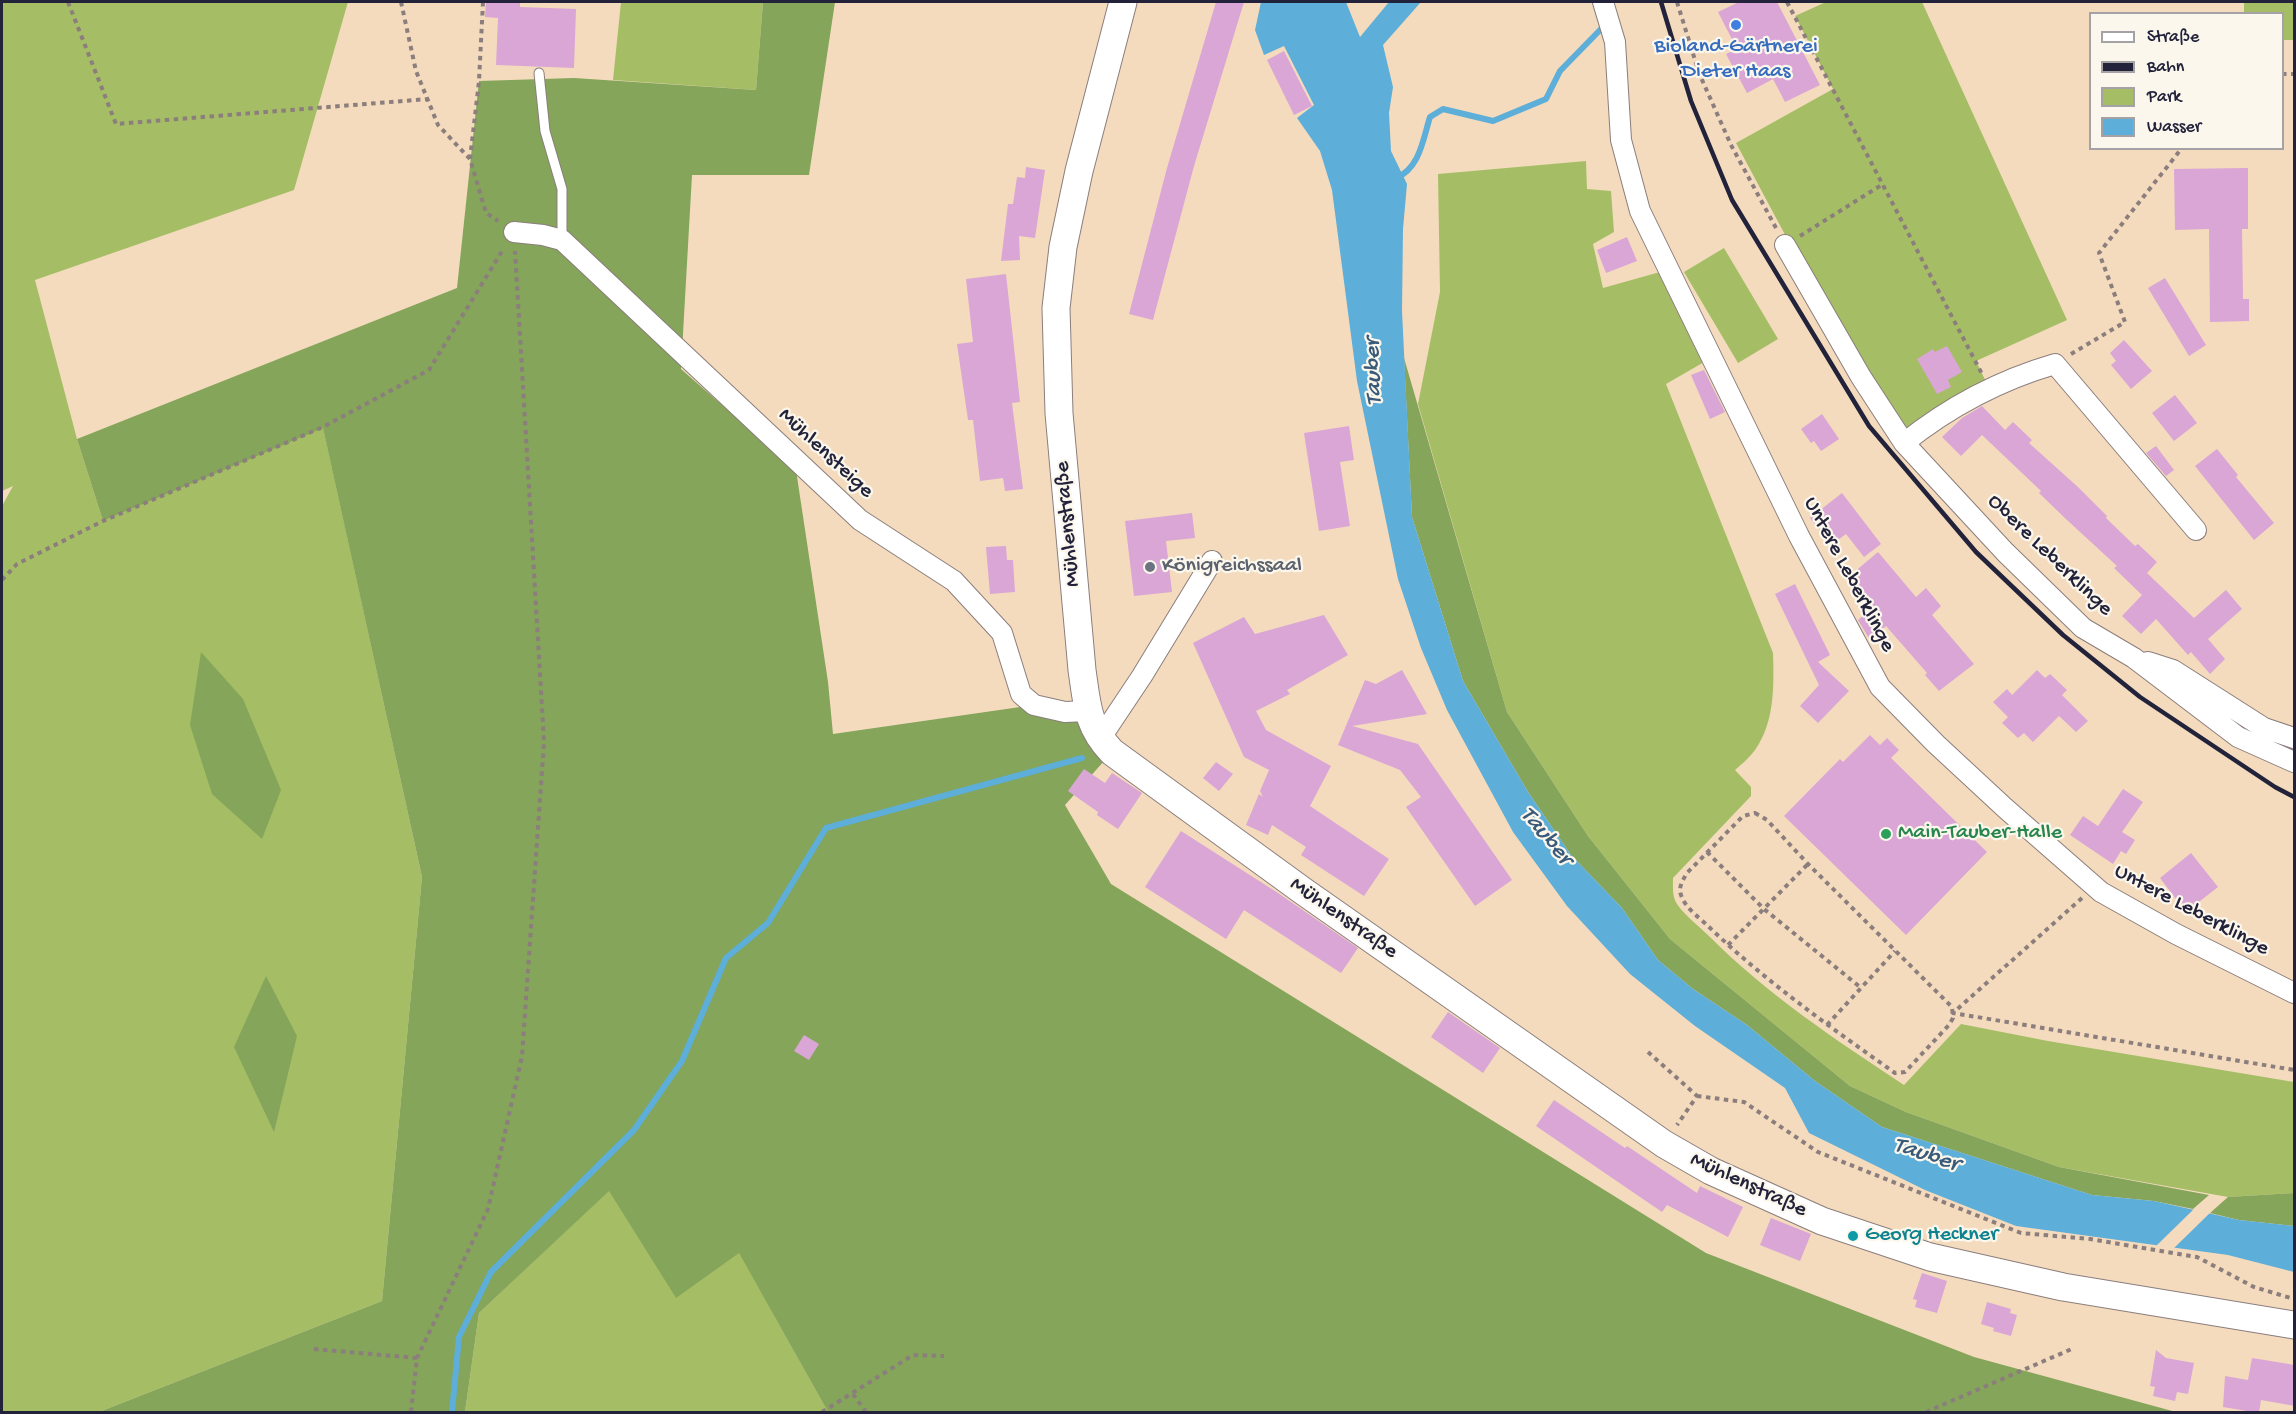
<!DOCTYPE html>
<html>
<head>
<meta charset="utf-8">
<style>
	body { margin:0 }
	#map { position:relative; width:2296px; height:1414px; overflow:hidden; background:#f4dbbe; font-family:"Gochi Hand",sans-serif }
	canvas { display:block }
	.frame { position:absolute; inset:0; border:3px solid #22223b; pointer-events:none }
	.legend { position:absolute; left:2089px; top:12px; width:195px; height:138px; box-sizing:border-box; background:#fbf7ec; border:2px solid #a4a2a5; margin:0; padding:8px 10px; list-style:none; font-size:18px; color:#22223b }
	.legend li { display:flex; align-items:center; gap:12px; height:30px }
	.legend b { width:30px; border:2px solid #a4a2a5 }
</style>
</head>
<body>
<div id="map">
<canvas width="2296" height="1414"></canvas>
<div class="frame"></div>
<ul class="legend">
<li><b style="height:8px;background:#fff"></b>Straße</li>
<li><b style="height:8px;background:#22223b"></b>Bahn</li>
<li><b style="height:16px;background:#a5be65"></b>Park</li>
<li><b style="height:16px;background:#5daed8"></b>Wasser</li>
</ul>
</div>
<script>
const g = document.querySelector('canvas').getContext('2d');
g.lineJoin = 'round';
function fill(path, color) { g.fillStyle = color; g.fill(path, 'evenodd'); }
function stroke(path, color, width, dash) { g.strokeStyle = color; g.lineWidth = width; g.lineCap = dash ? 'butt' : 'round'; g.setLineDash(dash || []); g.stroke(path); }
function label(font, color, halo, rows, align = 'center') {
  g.font = font + ' "Gochi Hand",sans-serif'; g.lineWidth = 4.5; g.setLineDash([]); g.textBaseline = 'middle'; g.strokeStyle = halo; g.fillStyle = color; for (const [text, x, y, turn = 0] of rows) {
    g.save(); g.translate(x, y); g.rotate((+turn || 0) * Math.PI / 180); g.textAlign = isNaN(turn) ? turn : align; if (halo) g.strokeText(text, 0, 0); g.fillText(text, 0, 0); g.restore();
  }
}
fill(new Path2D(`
	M2 2H348L294 190 35 280 77 439 103 521 323 427 422 877 382 1301 99 1412H2V506L13 486 2 491Z
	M621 2H763L756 90 613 80Z
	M1826 2H1922L2067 320 1976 361 1989 388 1904 443 1861 377 1736 143 1833 89 1795 16Z
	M2244 2H2294V40H2283L2282 14 2244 13Z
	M1586 161 1587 189 1611 191 1614 232 1593 244 1603 288 1667 270 1711 358 1666 384 1773 653C1774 685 1775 722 1755 750 1750 757 1742 764 1735 770L1751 787V796L1673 878C1673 887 1672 896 1677 904 1685 916 1700 927 1710 937 1768 995 1836 1040 1904 1085L1961 1024 2048 1041 2294 1082V1193L2228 1197 2059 1167 1906 1112 1850 1086 1670 939 1588 836 1507 712 1418 404 1440 292 1438 174Z
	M1724 248 1778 339 1738 363 1684 272Z
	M609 1190 676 1297 739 1252 828 1412H465L479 1313Z`), '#a5be65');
fill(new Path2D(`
	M763 2H835L809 175H692L681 369 796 470 828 682 833 734 1034 705 1087 711 1112 752 1065 805 1111 884 1706 1253 1974 1357 2176 1412H828L739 1253 676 1298 609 1191 479 1313 465 1412H99L382 1301 422 877 323 428 103 521 77 439 457 288 479 81 574 78 756 90Z
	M1404 358 1507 712 1588 836 1670 939 1850 1086 1906 1112 2059 1167 2209 1195 2193 1209 2154 1201 2092 1195 1882 1127 1815 1081 1747 1025 1693 989 1658 960 1622 908 1571 855 1528 792 1463 681 1412 517Z
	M201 652 243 699 281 790 262 839 212 794 190 725Z
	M266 976 297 1036 274 1132 234 1047Z
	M2294 1193V1226L2239 1220 2210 1213 2228 1197Z`), '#84a55a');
fill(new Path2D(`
	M1261 2H1346L1360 37 1389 2H1421L1383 45 1393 87 1389 113 1391 151 1407 184 1403 229 1402 311 1412 517 1463 681 1528 792 1571 855 1622 908 1658 960 1693 989 1747 1025 1815 1081 1882 1127 2092 1195 2154 1201 2239 1220 2294 1226V1272L2228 1255 2016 1226 1925 1190 1809 1133 1785 1088 1695 1026 1630 974 1567 906 1513 832 1447 710 1421 648 1398 579 1357 381 1332 190 1320 151 1297 118 1314 105 1284 46 1264 55 1255 30Z`), '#5daed8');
fill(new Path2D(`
	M2196 1207 2213 1210 2172 1250 2155 1247Z`), '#f4dbbe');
stroke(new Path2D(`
	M1396 178C1420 168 1423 139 1430 117L1443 109 1493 121 1546 99 1560 71 1601 29
	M452 1412 459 1337 491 1272 634 1130 682 1061 726 958 768 923 826 828 1082 758`), '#5daed8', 6);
fill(new Path2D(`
	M486 2H520V7L576 9 574 68 496 65 498 18 485 17Z
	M1216 2H1244L1194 166 1153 320 1129 314 1167 168Z
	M1739 2H1777L1820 85 1785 102 1773 79 1747 93 1726 54 1737 49 1718 12Z
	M1284 51 1312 106 1294 115 1267 60Z
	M1026 167 1045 170 1035 238 1019 236 1020 260 1001 261 1008 204H1013L1017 177 1025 178Z
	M2248 168V229H2242L2243 299H2249V321L2210 322 2209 229 2175 230 2174 169Z
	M1627 237 1637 261 1606 273 1597 250Z
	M1006 274 1020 402 1012 403 1023 489 1005 491 1003 478 980 481 973 420H968L957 344 973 342 966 279Z
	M2165 278 2206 345 2189 356 2148 288Z
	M2124 340 2152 371 2131 389 2111 365 2116 361 2110 353Z
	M1947 346 1962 372 1948 380 1951 387 1937 394 1917 359 1933 349 1935 352Z
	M1704 370 1725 412 1710 419 1691 375Z
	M2175 395 2197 423 2174 441 2152 413Z
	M1982 406 2005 430 2013 422 2032 440 2029 443 2079 488 2107 516 2106 518 2135 546 2138 544 2157 562 2147 573 2194 618 2226 590 2242 609 2208 639 2225 659 2210 674 2191 652 2188 655 2156 619 2141 634 2122 616 2142 595 2114 568 2117 566 2067 520 2039 493 2041 491 1982 435 1961 456 1942 437 1962 418Z
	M1822 414 1839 439 1821 451 1814 441 1811 443 1801 429Z
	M1349 426 1354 460 1340 462 1350 526 1319 531 1304 433Z
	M2156 446 2174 470 2166 476 2146 453Z
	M2217 449 2238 475 2236 477 2274 523 2254 540 2195 466Z
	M1842 493 1881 544 1864 557 1846 534 1831 545 1810 518Z
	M1192 513 1195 538 1166 541 1172 592 1134 596 1125 521Z
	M1006 546 1007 560H1013L1015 592 990 594 986 547Z
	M1878 552 1916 597 1926 588 1941 606 1932 615 1974 664 1939 691 1925 675 1927 673 1886 626 1870 640 1858 620 1870 609 1846 579Z
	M1795 584 1830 655 1818 662 1849 691 1818 723 1800 706 1819 685 1775 594Z
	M1324 615 1348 655 1287 690 1290 694 1256 711 1266 730 1331 766 1310 806 1389 859 1364 896 1301 855 1306 847 1272 825 1268 835 1246 825 1259 794 1263 797 1260 791 1269 770 1244 757 1193 643 1244 617 1255 634Z
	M1402 670 1427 714 1352 726 1418 744 1512 880 1475 906 1406 807 1421 797 1400 770 1338 745 1365 680 1376 684Z
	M2037 670 2045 678 2050 674 2067 690 2062 695 2088 721 2076 732 2059 716 2033 742 2024 733 2018 738 2002 723 2008 717 1993 702 2007 689 2012 695Z
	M1870 735 1880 745 1887 738 1899 750 1891 758 1987 852 1906 935 1784 816 1840 759 1843 762Z
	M1216 762 1233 774 1219 791 1203 778Z
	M1084 769 1105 783 1112 773 1142 793 1118 829 1097 815 1098 812 1068 791Z
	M2123 789 2143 802 2122 832 2135 840 2126 854 2121 851 2113 864 2070 835 2083 816 2098 826Z
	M1181 831 1278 893 1358 948 1341 973 1244 910 1226 939 1145 887Z
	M2191 853 2218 887 2186 912 2160 878Z
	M1448 1012 1500 1048 1483 1073 1431 1037Z
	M804 1035 819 1044 809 1060 794 1051Z
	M1554 1100 1625 1148 1627 1146 1697 1193 1700 1186 1743 1207 1728 1237 1667 1205 1662 1212 1536 1126Z
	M1771 1218 1811 1234 1800 1261 1760 1245Z
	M1922 1273 1947 1281 1937 1313 1915 1307 1917 1300 1913 1299Z
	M1987 1302 2011 1309 2010 1313 2017 1315 2011 1336 1993 1331 1994 1328 1981 1324Z
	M2156 1350 2166 1358 2194 1363 2188 1394 2177 1392 2175 1401 2153 1396 2155 1387 2150 1386Z
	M2252 1358 2295 1365V1406L2261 1400 2259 1413 2223 1407 2225 1376 2248 1380Z`), '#d9a6d5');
const lane = new Path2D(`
	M539 73 545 131 562 189V240`);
const street = new Path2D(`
	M1603 2 1615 42 1621 140 1640 211 1799 536 1880 687 1936 744 2005 808 2101 892 2176 934 2294 993
	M514 232 543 235 562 240 860 520 954 581 1002 633 1021 694 1034 705 1065 712 1087 711
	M1785 245 1861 377 1904 443 2005 552 2083 628 2134 658 2238 737 2294 762
	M1904 443C1949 407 2000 380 2055 364L2196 530
	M2148 662 2173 670 2264 728 2294 738
	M1100 739 1142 676 1212 561`);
const secondary = new Path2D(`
	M1123 2 1079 171 1063 247 1056 308 1059 413 1082 670C1087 704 1087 726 1112 752L1303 891 1664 1144 1711 1171 1822 1221 1930 1257 2063 1287 2294 1325`);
stroke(lane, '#8b7e7c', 11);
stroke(street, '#8b7e7c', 22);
stroke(secondary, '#8b7e7c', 29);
stroke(new Path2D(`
	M68 2 116 124 428 99
	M401 2 416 71 438 125 470 159
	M483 2 479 81 470 159 486 213 498 221
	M1677 2 1699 73 1731 145 1776 228
	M1787 2 1982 374
	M2282 74H2294
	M1800 236 1883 184
	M2071 354 2125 322 2099 253 2182 148
	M2 580 17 564 103 521 323 427 429 370 504 248
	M1755 813 1767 820 1808 864 1952 1007 1953 1018 1949 1025 1905 1072 1895 1073C1830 1027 1765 981 1708 926 1699 917 1685 908 1681 895 1678 887 1683 881 1686 874L1743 816Z
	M1707 852 1764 909 1860 987
	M2082 898 1953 1013 2294 1070
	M1728 945 1808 864
	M1827 1025 1895 951
	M1648 1052 1697 1096 1677 1125
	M1697 1096 1744 1102 1818 1152 2021 1233 2090 1239 2197 1257 2254 1287 2294 1299
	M314 1349 417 1358
	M853 1394 866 1412
	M411 1412 417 1358 488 1209 522 1056 544 742 515 251
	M822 1412 913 1355 944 1356
	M1926 1412 2074 1348`), '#8b7e7c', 4, [4.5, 4.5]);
stroke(lane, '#fff', 9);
stroke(street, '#fff', 20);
stroke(secondary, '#fff', 27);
stroke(new Path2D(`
	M1661 2 1691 101 1732 200 1869 426 1976 552 2063 635 2140 697 2275 787 2294 797`), '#22223b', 4.5);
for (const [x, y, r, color] of [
	[1736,25,6,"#3f7fe0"],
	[1150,567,6,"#6b7280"],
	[1886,834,6,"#2e9e5b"],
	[1853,1236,6,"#0f9aa8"]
]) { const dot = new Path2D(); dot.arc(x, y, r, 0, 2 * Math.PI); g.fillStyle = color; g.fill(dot); stroke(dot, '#fbf7ec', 2); }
label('22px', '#366cbe', '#fbf7ec', [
	["Bioland-Gärtnerei",1736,48],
	["Dieter Haas",1736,73]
]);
label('22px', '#22223b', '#fbf7ec', [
	["Mühlensteige",825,454,43],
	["Mühlenstraße",1069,524,-95],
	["Obere Leberklinge",2049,556,44],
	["Untere Leberklinge",1848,575,62],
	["Untere Leberklinge",2191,911,28],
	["Mühlenstraße",1343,919,35],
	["Mühlenstraße",1748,1186,25]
]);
label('22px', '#5b616d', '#fbf7ec', [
	["Königreichssaal",1162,567]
], 'left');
label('22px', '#27864d', '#fbf7ec', [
	["Main-Tauber-Halle",1898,834]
], 'left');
label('22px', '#0d838f', '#fbf7ec', [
	["Georg Heckner",1865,1236]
], 'left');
label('italic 24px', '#3a5a7a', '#fbf7ec', [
	["Tauber",1375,372,-92],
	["Tauber",1545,837,50],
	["Tauber",1926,1156,18]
]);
</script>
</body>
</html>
